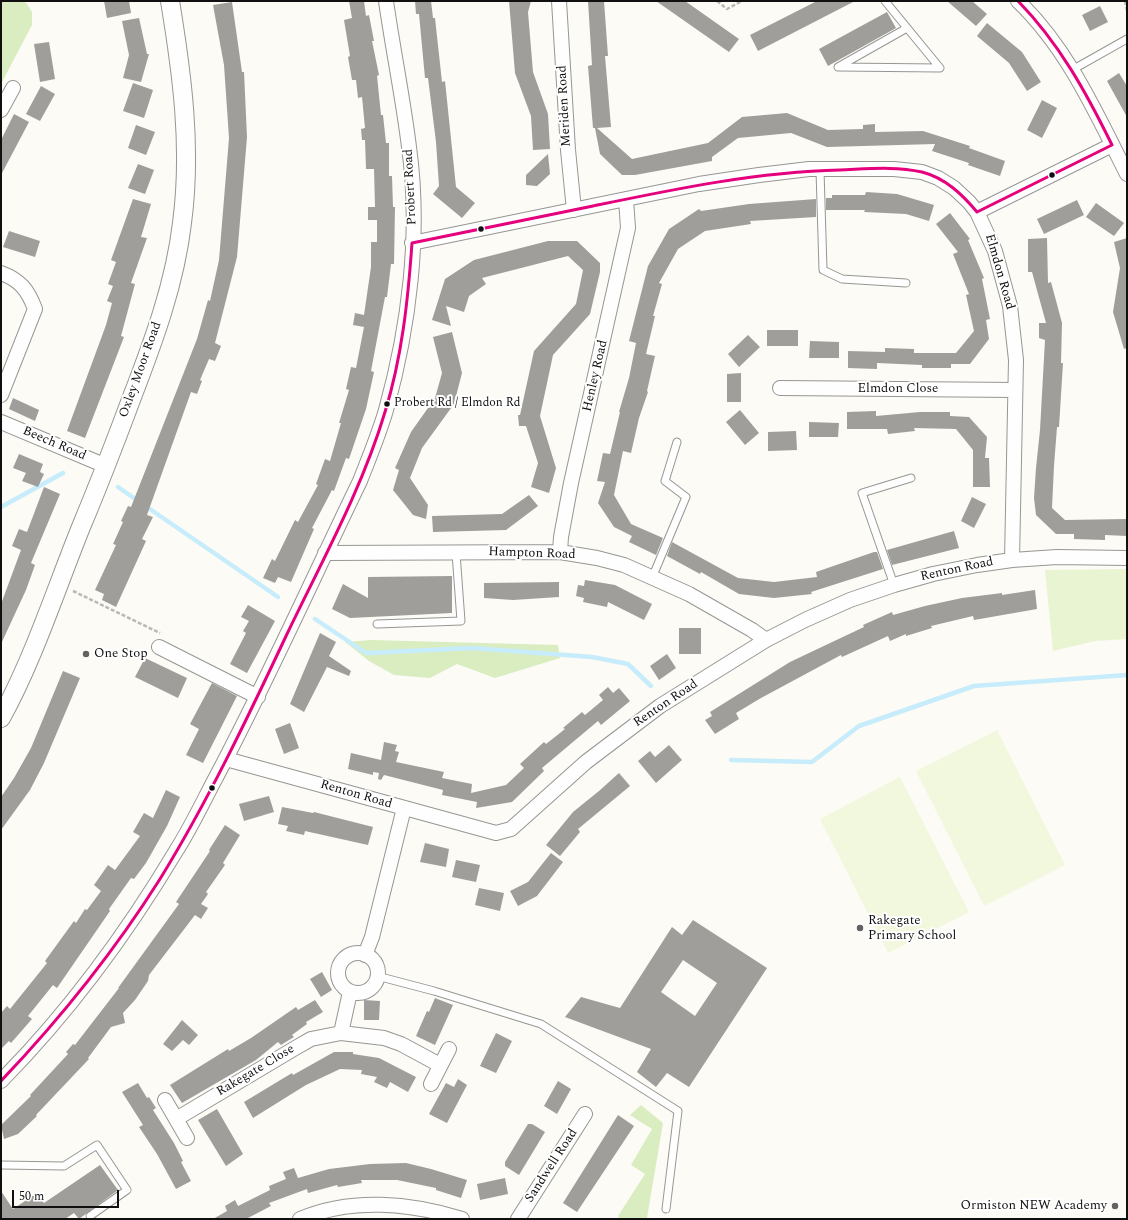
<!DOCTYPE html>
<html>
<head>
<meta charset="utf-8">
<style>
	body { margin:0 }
	#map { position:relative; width:1128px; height:1220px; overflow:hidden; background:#fcfbf5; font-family:Spectral,serif }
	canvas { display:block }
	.frame { position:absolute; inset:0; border:2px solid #101010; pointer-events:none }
	.scale { position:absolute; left:12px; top:1190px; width:107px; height:18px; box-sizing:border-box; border:2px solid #101010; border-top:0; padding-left:5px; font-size:12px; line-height:14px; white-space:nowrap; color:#101010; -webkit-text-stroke:3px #fff; paint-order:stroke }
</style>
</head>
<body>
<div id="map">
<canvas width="1128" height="1220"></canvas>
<div class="frame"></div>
<div class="scale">50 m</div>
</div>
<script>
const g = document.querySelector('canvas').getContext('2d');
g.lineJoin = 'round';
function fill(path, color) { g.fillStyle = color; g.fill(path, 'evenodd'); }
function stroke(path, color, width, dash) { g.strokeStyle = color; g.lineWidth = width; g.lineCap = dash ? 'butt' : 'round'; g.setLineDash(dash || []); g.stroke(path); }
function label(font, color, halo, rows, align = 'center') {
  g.font = font + ' Spectral,serif'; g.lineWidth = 4; g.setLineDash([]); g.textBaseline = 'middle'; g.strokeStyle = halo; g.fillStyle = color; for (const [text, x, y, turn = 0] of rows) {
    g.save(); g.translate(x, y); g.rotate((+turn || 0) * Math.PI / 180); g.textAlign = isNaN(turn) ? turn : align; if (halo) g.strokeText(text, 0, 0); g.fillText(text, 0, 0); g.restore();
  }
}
fill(new Path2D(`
	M1127 569V639L1095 641 1053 651 1045 570Z`), '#e8f4d2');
fill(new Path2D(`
	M1 1H23L27 4 32 12V25L1 84Z
	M371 640 558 645 560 658 495 678 457 664 430 678 394 675 369 661 345 642Z
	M641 1105 663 1123 647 1218 657 1219H620L618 1216 645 1174 631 1165 652 1129 630 1115Z`), '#d9edc0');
fill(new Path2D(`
	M997 730 1065 865 984 906 916 771Z
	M900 777 969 912 888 953 820 819Z`), '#f2f8dd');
stroke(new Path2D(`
	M118 487 138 501
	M144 505 278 597
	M1 507 63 473
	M315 619 366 653 472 648 592 657 628 664 651 686
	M731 760 812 762 859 726 974 686 1127 675`), '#c7ecfb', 4.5);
fill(new Path2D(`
	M104 1H129L131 13 107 18Z
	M349 1H364L366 16 369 15 374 41H372L379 75 377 76 381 115H383L386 143H389V176H392L393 207H395L394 264H391L387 297H385L371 371 374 372 366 409 349 459 346 458 334 491 332 490 312 528 314 529 291 582 278 577 275 583 263 578 272 559 275 561 295 520 298 522 318 485 316 484 325 459 330 461 341 423H339L349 390 346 389 351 367 356 368 364 327 353 325 355 313 364 315 371 267V242H377V220H368V207H375L374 169H366L365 140H362L361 129 365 128 362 97 358 98 356 80H352L348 57 350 56 344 20 352 18Z
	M415 1H431L433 18H435L442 82 445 81 456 187 475 203 462 218 433 194 439 186 436 142 428 78H425L419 14H416Z
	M509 1H531L528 12 533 72 548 114 550 149 533 150 531 116 515 73Z
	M588 1H604L608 56H605L611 127 597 128 632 159 708 143 742 117 787 113 828 130 863 129V125L875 124V132L923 131 970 146 969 148 1005 161 1000 176 968 165 969 163 932 151 935 144 827 147 791 133 738 138 712 157V161L635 175H622L600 154 595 128H593L588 66 592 65Z
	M656 1H685L739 39 729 52Z
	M817 1H855L758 51 750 35Z
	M947 1H972L987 14 976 26Z
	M232 2 242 72H244L247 137 237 257 215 343 221 346 215 361 209 359 200 380 202 381 197 394 191 392 147 515 153 517 142 539 146 541 116 607 102 600 104 594 95 590 116 545 113 544 123 522 121 521 128 506 131 507 197 339 208 300 210 301 219 260 229 138 224 65 213 5Z
	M1100 6 1108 22 1090 31 1082 15Z
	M887 12 896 28 828 66 819 49Z
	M139 18 147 54H149L141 82 123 78 129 55 122 21Z
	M987 23 1022 52 1041 82 1027 91 1009 63 977 36Z
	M49 42 55 79 40 82 34 44Z
	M1119 73 1127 86V117L1107 81Z
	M133 83 153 90 144 118 123 111Z
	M41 86 55 94 40 121 26 114Z
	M1042 100 1057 108 1042 138 1027 130Z
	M14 114 29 122 1 175V140Z
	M136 125 155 132 146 155 128 148Z
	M548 154 550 174 537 186 526 185V175Z
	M138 164 154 170 145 194 128 188Z
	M866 192 897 194 934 205 929 221 906 214 864 212 865 210H826V198H832V195H865Z
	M133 199 151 204 141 237 147 238 131 283 135 284 121 336 124 337 85 438 67 431 106 325 112 303 107 301 113 286 108 284 116 262 111 260Z
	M816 199V217L750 221 751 224 705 231 678 249 659 283 662 284 653 316H655L646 354 655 356 647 391 648 392 639 418 631 453 623 451 614 495 631 524 663 538 656 555 629 542 632 536 614 527 598 503 605 482 597 481 603 453 610 454 620 412H619L629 378 636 343 629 341 648 266 669 229 699 209 701 211 749 204Z
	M1077 200 1084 215 1044 234 1037 219Z
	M1096 203 1124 223 1114 236 1086 217Z
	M950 213 970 239 968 240 984 278 982 279 990 319 986 320 989 339 970 364H951V368H922V365L877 363V369L848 368V351L885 352V348L914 349V353H956L974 331 966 295 969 294 953 254 958 252 936 224Z
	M9 231 40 241 35 257 3 247Z
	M1047 238 1048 283 1051 282 1062 323 1061 363H1063L1059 427H1057L1054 466 1052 508 1065 520 1127 519V536L1105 535V540L1074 539V534H1056L1036 515 1034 498 1036 468 1040 430 1045 340 1039 338V323H1046L1032 272H1028V239Z
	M1127 238V348L1124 349 1113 312 1120 268 1114 242Z
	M548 241H577L600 263V272L590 314 553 355 540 416 556 468 549 493 531 487 538 463 526 426H519L518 415H520L534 351 576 304 583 270 568 256 482 278 486 284 469 296 464 312 446 306 451 326 432 320 445 279 474 260Z
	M767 330H798V346H767Z
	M452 332 462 373 454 404 422 448 410 478 428 505 426 519 413 515 393 490 399 470 395 468 411 432 435 398 442 373 433 337Z
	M748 335 760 347 739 367 728 354Z
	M810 341 839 342V358H809Z
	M741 373V402H727V374Z
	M13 398 39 410 35 421 9 409Z
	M740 410 759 433 745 445 726 422Z
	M876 411V416L920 412H950V416L969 417 987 437 985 458H989L990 487H973V450L956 429 914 428 915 431 888 434 887 429H847V412Z
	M809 422 839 423 838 437H809Z
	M796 431 797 450 768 451V432Z
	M19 454 43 464 40 472 44 474 38 487 22 481 26 473 13 468Z
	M44 487 60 494 31 563 35 565 26 590 1 644V604L21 550 12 546 19 529 27 532Z
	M529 495 538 506 506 530 433 532 432 516 502 514Z
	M972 497 986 504 974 528 961 521Z
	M954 531 959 548 892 565 887 550Z
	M672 542 738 578 774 582 817 577 816 572 874 552H877L883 569 811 592 812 594 774 598 739 594 701 572 700 574 667 556Z
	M452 576V613L350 618 332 609 343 584 368 598V577Z
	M585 580 615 585 652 604 644 620 608 602 607 607 583 602 584 598 576 596 578 585 584 586Z
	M559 582V597L513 600 484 598V583Z
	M1035 590 1037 609 974 620 973 616 931 626 932 628 906 636V634L890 641 888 636 842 657 841 655 761 698 736 713 739 719 715 734 705 720 712 716 710 712 790 662 864 627 863 625 892 612 893 615 925 606 962 598 1002 593V595Z
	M248 605 275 621 247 673 230 664 246 633 243 631 249 621 241 617Z
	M679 628H701V654H679Z
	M320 633 336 642 329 656 351 671 349 676 327 667 304 712 290 704Z
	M667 654 676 668 659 680 650 666Z
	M145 658 187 678 178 698 135 677Z
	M63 671 80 678 44 763 30 790 1 830V797L14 778 31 748Z
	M212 683 237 696 203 763 186 755 199 729 190 724Z
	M608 687 613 693 619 688 630 701 601 725 598 721 542 768 544 771 512 802 476 808 477 802 442 795 443 790 384 775 381 780 378 779 379 773 373 772V775L348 769 351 753 381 760 384 742 397 745 395 751 399 752 396 762 444 772 442 778 472 784 471 793 506 785 524 768 520 764 544 742 546 744 565 729 563 728 582 712 585 715 603 700 599 695Z
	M290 723 299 748 284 754 275 729Z
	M669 745 682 760 656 783 638 761 650 751 655 757Z
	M619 773 630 786 578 829 580 832 560 856 546 845 573 812 599 791Z
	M166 790 180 797 167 826 146 863 134 879 131 878 109 909 110 911 57 988 53 985 28 1016 32 1019 11 1043 9 1041 1 1049V1013L7 1006 10 1009 47 963 45 961 74 921 76 923 85 909 87 910 101 891 94 885 108 865 115 870 140 836 133 832 144 813 153 818Z
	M269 796 274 812 244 821 239 804Z
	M282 807 313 813 314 812 373 827 368 845 305 831 304 835 286 831 288 826 278 824Z
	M225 825 240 835 223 863 225 865 206 892 208 894 201 904 208 908 201 919 195 915 149 975 148 981 135 1000 123 1013 125 1023 111 1027 88 1058 89 1059 36 1115 37 1116 18 1134 4 1139 1 1125 31 1096 30 1095 68 1054 66 1052 73 1044 75 1045 119 988H118L179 904 176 902 210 851 209 850Z
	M425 843 449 849 446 867 420 862Z
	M551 853 563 862 537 896 518 906 510 891 528 882Z
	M456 860 480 865 476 882 452 877Z
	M479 888 504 893 500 911 475 905Z
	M693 920 767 968 689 1087 667 1073 656 1087 637 1072 651 1049 565 1017 581 997 620 1008 672 927 682 935ZM683 960 717 983 695 1016 661 992Z
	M322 972 332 990 321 997 310 979Z
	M435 998 453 1005 435 1045 416 1036 427 1011 429 1012Z
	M315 1000 323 1012 306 1022 307 1024 292 1035 294 1037 281 1045 278 1042 256 1060 182 1103 170 1085 228 1049 229 1051 251 1038 296 1007 298 1010Z
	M364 1000 380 1001 379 1020H364Z
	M182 1020 198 1035 189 1045 183 1040 172 1051 163 1044Z
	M496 1033 512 1041 496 1073 480 1066Z
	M334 1052H353V1054L379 1058 416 1077 408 1092 390 1082 387 1088 374 1082 377 1077 361 1074 362 1070 340 1069 306 1085 253 1118 244 1102 292 1073 293 1075Z
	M458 1079 467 1085 447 1123 429 1114 446 1083 454 1087Z
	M558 1081 571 1089 557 1114 544 1106Z
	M138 1083 147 1098 149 1097 156 1108 153 1110 174 1143 183 1161 181 1162 191 1181 176 1189 157 1154 139 1127 143 1125 122 1092Z
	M217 1109 243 1154 226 1166 198 1120Z
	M618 1115 634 1126 577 1212 563 1203Z
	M528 1124H532L545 1132 519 1175 505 1166V1162Z
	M406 1163 431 1169 467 1180 461 1198 436 1190V1188L397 1180H361L362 1183 338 1187 337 1185 308 1193 307 1189 269 1203 271 1206 246 1219H213L227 1211 225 1206 235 1200 238 1206 270 1190 269 1186 286 1179 283 1172 294 1168 298 1178 329 1169 370 1164Z
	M100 1165 118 1190 79 1219 74 1213 65 1219H1V1191L13 1209 37 1193 44 1203Z
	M505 1178 508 1194 480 1200 477 1184Z`), '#a09e9a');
const service = new Path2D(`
	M885 1 940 68 838 67 907 28
	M1072 70 1127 39
	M820 170 823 270 842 279 906 283
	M652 578 686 497 665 481 677 442
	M894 585 862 493 911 478
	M377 624 461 621 456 553
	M377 976 434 991 541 1024 678 1111 666 1209
	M1 1165 64 1166 97 1145 127 1190 90 1216`);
const minor = new Path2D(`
	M559 1 568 150 574 210
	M1018 1C1068 49 1096 113 1127 174
	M1 110 13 88
	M977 212 1112 145
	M412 243 699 184 759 175 809 169H894L922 172 938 178 954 188 969 202 977 212 995 251 1010 306 1016 360 1012 560
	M1 273C20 280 28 290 35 309L1 395
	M780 388 1015 390
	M1 422 106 466
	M560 552 561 537 571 483 628 228 626 199
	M325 553 560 552 597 558 624 565 689 594 752 630 766 640
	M159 647 258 697
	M226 759 496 833 511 829 586 762 660 706 766 640 805 620 850 600 894 585 933 574 977 565 1012 560 1057 557 1127 558
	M338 973a20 20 0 1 1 40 0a20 20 0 1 1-40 0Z
	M365 955 372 937 404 808
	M341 1033 384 1038 401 1044 440 1065
	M1 1081C68 1013 127 933 176 851 190 829 201 806 213 783 266 684 311 582 360 481 369 458 379 434 386 410 409 327 421 234 409 147 403 98 393 50 386 1
	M431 1084 449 1049
	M165 1100 187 1138
	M176 1119 297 1047 311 1039 341 1033 350 992
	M300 1219C352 1197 411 1203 462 1219
	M518 1219 585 1114`);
const tertiary = new Path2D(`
	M1 718C33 660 56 589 81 527 99 484 116 440 132 397 154 340 175 283 182 223 192 148 182 74 170 1`);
stroke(service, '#969693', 9);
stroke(minor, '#969693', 16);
stroke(tertiary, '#969693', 20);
stroke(new Path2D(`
	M717 1 727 9 742 1
	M1125 1 1127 10
	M73 591 160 633`), '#b9b9b8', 2.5, [4, 2]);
stroke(service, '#fffefe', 7);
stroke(minor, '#fffefe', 14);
stroke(tertiary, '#fffefe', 18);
stroke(new Path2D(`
	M1 1081C60 1019 114 952 160 879 208 801 248 717 287 634 322 561 362 489 385 412 402 357 408 300 412 243 472 231 532 219 593 206 675 189 756 172 840 170 867 169 895 166 922 172 945 178 962 194 977 212L1112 145C1086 92 1059 43 1018 1`), '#e5007d', 3);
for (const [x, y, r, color] of [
	[1052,175,3.5,"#101010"],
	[481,229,3.5,"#101010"],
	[387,404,3.5,"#101010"],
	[86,654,4,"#636260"],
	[212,788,3.5,"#101010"],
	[860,928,4,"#636260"],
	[1115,1206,4,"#636260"]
]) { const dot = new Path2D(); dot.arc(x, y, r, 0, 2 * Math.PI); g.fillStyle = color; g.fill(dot); stroke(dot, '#fff', 1.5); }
label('12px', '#101010', '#fff', [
	["Probert Rd / Elmdon Rd",394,404]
], 'left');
label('13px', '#101010', '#fff', [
	["Meriden Road",565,106,-93],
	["Probert Road",411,187,-93],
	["Elmdon Road",999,272,74],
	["Oxley Moor Road",141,370,-70],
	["Henley Road",596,376,-77],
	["Elmdon Close",898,389],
	["Beech Road",54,444,23],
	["Hampton Road",532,554,2],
	["Renton Road",957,570,-12],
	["Renton Road",666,704,-34],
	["Renton Road",356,795,16],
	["Rakegate Close",256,1071,-31],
	["Sandwell Road",552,1166,-57]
]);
label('13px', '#101010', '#fff', [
	["One Stop",94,654],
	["Rakegate",868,921],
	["Primary School",868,936],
	["Ormiston NEW Academy",1107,1206,"right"]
], 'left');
</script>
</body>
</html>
